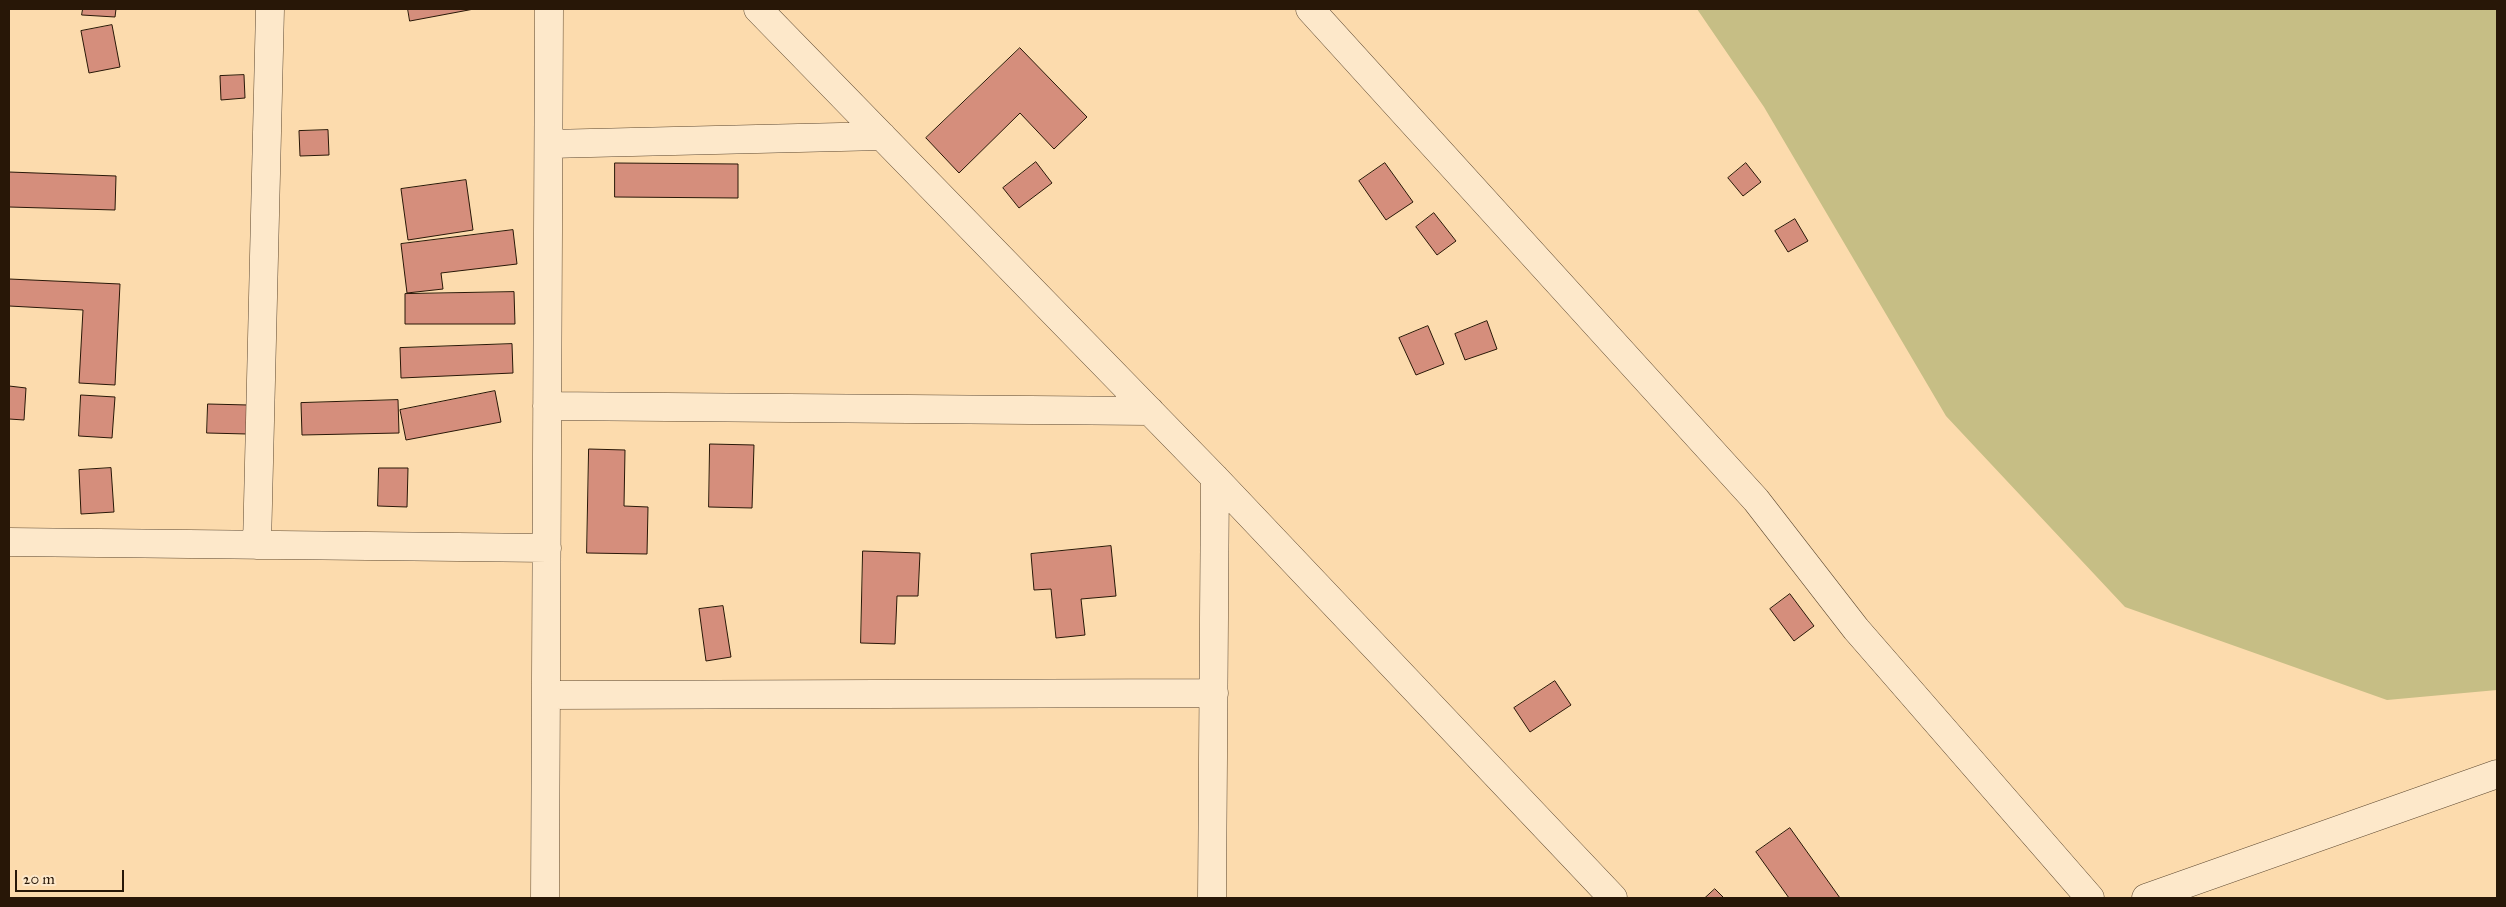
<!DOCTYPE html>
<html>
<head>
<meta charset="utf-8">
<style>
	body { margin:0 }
	#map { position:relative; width:2506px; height:907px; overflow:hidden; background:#fcdbad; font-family:"IM FELL Great Primer",serif }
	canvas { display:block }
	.frame { position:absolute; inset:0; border:10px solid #281707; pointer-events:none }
	.scale { position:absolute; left:15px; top:870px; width:109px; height:22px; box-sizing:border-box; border:2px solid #281707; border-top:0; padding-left:6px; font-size:15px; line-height:18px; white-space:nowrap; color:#281707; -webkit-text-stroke:4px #fde8ca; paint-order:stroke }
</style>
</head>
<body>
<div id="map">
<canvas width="2506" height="907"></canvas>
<div class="frame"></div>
<div class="scale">20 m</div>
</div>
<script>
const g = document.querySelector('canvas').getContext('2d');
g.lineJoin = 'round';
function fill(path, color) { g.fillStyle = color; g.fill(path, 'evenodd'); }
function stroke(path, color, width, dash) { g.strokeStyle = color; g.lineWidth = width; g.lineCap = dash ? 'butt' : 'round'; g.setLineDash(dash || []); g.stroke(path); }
fill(new Path2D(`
	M1697 9H2497V690L2387 700 2125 607 1946 416 1764 107Z`), '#c6be85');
const building = new Path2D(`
	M83 9H116L115 17 82 15Z
	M408 9H474L410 21Z
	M112 25 120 67 89 73 81 31Z
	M1020 48 1087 117 1054 149 1020 113 959 173 926 138Z
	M244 75 245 98 221 100 220 76Z
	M328 130 329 155 300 156 299 131Z
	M1036 162 1052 183 1019 208 1003 188Z
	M615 163 738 164V198L615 197Z
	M1385 163 1413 202 1386 220 1359 181Z
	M1746 163 1761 182 1743 196 1728 178Z
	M9 172 116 176 115 210 9 207Z
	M466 180 473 230 408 240 401 189Z
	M1434 213 1456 241 1437 255 1416 227Z
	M1795 219 1808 241 1788 252 1775 231Z
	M513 230 517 264 441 273 443 289 407 293 401 244Z
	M9 279 120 284 115 385 79 383 83 310 9 306Z
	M514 292 515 324H405V294Z
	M1487 321 1497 349 1465 360 1455 334Z
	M1428 326 1444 364 1416 375 1399 338Z
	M512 344 513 373 401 378 400 348Z
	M9 386 26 388 24 420 9 419Z
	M495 391 501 422 406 440 400 410Z
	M81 395 115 397 112 438 79 436Z
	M398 400 399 433 302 435 301 403Z
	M208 404 248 405 247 434 207 433Z
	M710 444 754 445 752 508 709 507Z
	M589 449 625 450 624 506 648 507 647 554 587 553Z
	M111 468 114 512 81 514 79 470Z
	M379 468H408L407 507 378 506Z
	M1111 546 1116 596 1081 599 1085 635 1056 638 1051 589 1034 590 1031 554Z
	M863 551 920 553 918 596H897L895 644 861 643Z
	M1790 594 1814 626 1794 641 1770 609Z
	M723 606 731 657 706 661 699 609Z
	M1555 681 1571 705 1530 732 1514 708Z
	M1790 828 1840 898H1789L1756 852Z
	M1715 889 1724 898H1705Z`);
fill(building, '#d58e7c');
stroke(building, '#281707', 1);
const minor = new Path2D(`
	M758 9 1215 478 1613 898
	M549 144 882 136
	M547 406 1150 411
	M9 542 547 548
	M257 545 270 9
	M546 695 1214 693
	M545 898 549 9
	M1212 898 1215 478`);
const tertiary = new Path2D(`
	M1310 9 1756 500 1856 629 2090 898
	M2146 898 2497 774`);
stroke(minor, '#5d4830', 29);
stroke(tertiary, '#5d4830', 29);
stroke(minor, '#fde8ca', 28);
stroke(tertiary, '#fde8ca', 28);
</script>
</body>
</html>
